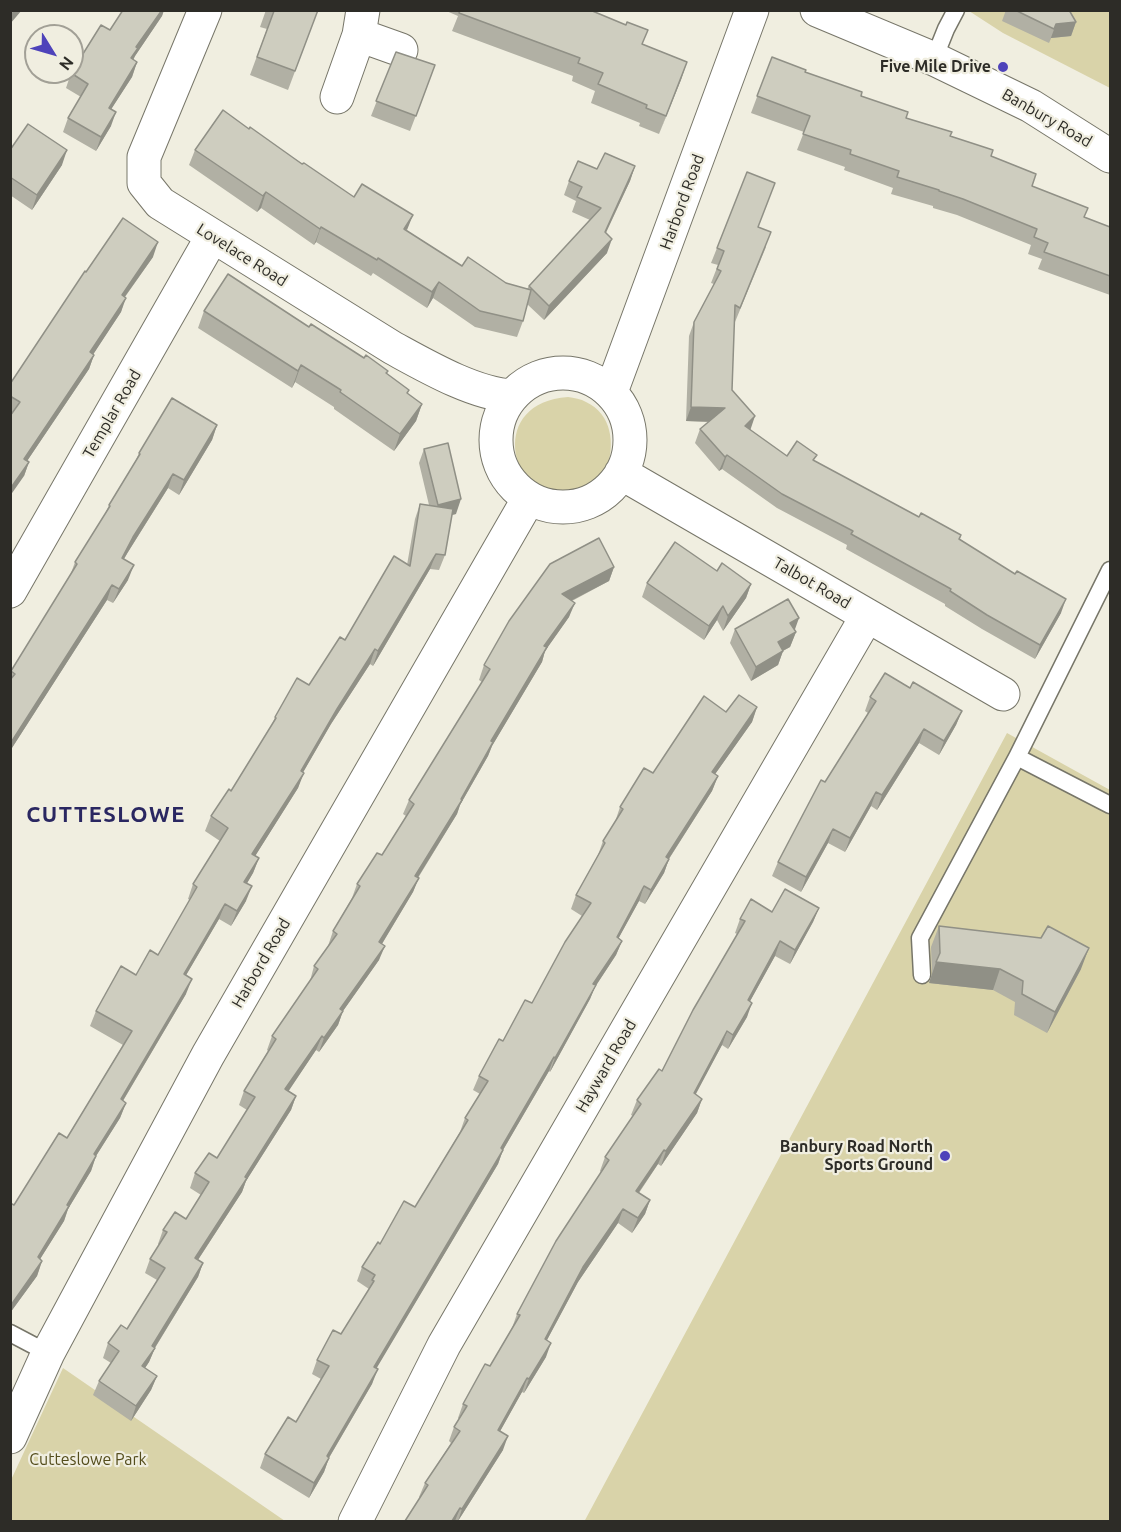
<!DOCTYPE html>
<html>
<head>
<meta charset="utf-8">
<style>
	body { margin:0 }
	#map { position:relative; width:1121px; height:1532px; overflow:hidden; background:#f0eee0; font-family:Ubuntu,sans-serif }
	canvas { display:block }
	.frame { position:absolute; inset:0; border:12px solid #2d2c27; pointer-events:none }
	.north { position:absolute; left:24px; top:24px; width:60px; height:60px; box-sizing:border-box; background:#f0eee0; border:2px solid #a2a096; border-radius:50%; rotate:127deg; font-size:16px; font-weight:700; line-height:24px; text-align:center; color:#2d2c27 }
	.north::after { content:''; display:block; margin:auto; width:21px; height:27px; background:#4e43ba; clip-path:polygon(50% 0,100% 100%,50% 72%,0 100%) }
</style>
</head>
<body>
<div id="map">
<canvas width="1121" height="1532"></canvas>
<div class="frame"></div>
<div class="north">N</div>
</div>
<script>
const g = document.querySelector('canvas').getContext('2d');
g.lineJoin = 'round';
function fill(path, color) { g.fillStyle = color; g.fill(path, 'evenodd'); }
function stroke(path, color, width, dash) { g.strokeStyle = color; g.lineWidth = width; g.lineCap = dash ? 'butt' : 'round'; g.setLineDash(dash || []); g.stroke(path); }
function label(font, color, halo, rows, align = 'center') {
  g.font = font + ' Ubuntu,sans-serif'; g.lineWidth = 4.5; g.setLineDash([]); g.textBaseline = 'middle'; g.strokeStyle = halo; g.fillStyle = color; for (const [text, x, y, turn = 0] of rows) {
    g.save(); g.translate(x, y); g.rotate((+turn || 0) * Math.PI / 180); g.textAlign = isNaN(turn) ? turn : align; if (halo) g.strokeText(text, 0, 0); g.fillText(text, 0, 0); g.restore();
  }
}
fill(new Path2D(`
	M969 11H1110V88L1003 33Z
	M568 397C574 398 581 399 586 402 612 414 615 444 607 468 604 479 592 488 581 492 514 517 480 403 568 397Z
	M1007 733 1110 790V1521L584 1522Z
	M63 1368 285 1521 11 1522V1480Z`), '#d9d3a9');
const service = new Path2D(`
	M934 59 946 29 956 10
	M1017 757 1110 805
	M922 975 920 938 1017 757 1110 570
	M10 1333 48 1353`);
const minor = new Path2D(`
	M205 10 144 157V183L160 203 393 348C426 366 474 394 512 396
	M359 35 401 50
	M337 97 359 35 363 10
	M496 440a67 67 0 1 1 134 0a67 67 0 1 1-134 0Z
	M611 392 752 10
	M621 473 1003 694
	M10 591 212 237
	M10 1437 48 1353 208 1055 529 498
	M355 1522 444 1345 867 616`);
const primary = new Path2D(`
	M817 10 934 59 1031 106 1110 156`);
stroke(service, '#777669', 19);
stroke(minor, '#777669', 35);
stroke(primary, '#777669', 35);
stroke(service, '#fff', 16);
stroke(minor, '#fff', 33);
stroke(primary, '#fff', 33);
fill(new Path2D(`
	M123 10H164L162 16 135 56 133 60 137 62 132 77 111 109V126L96 151 63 132 68 118 81 97 66 88 71 73 110 30Z
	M266 10H318L288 90 250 75 267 29 260 27Z
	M444 10H590L642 44 687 62 659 134 639 126 640 123 591 103 595 91 572 81 573 76 452 31 458 16Z
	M1006 10H1069L1076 22 1071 36 1051 38 1049 43 1002 21Z
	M396 52 435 65 410 131 371 116Z
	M772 57 805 72 861 96 906 118 950 136 991 156 1032 186 1084 217 1110 227V295L1038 269 1042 259 1028 254 1031 245 957 215 933 208V206L891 194 893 188 844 170 845 167 797 150 804 132 751 113Z
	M249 129 354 197 462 266 506 283 527 289 529 286 590 220 572 212 576 201 564 195 569 181 597 169 635 166 630 181 606 233 607 253 544 320 527 304 523 321 517 337 475 327 433 298 427 308 373 273 371 276 316 242 314 245 261 208 257 212 189 165 195 150Z
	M10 150 62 165 32 210 10 195Z
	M758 227 766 247 735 322 734 321 732 390 750 430 787 456 814 461 919 517 961 535 960 539 1061 613 1035 659 982 629 945 606V604L846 549 847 545 777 508 722 469 719 471 695 443 700 429 709 422 686 421 689 336 694 322 714 284 711 283 718 265 711 263 717 248Z
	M153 257 125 297 121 312 93 354 94 355 89 369 27 461 29 462 24 476 10 414V384L86 272Z
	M204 311 309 327 388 371 387 374 408 394 422 404 416 421 394 451 334 409V407L295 382 292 388 198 328Z
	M217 425 212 440 179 495 168 488 128 552 124 559 128 580 113 603 107 600 10 751 11 671 70 576 75 562 105 514 109 505 135 462 139 453Z
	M424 449 456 514 452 515 445 555 439 570 430 569 373 666 370 664 331 724 303 772 298 788 255 856 259 858 253 873 247 883 246 901 231 926 219 919 186 975V994L123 1101 126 1103 120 1118 96 1156 91 1171 68 1209 64 1221 40 1259 42 1261 37 1276 10 1313V1203L14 1205 67 1138 123 1045 90 1026 96 1011 158 955 190 900 188 899 193 884 220 841 205 831 211 816 231 791 272 725 275 717 309 685 345 640 407 565 415 519 420 504 429 505 419 463Z
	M614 567 609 581 572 601 569 617 545 651 542 662 492 746 488 756 460 805 457 814 418 878 413 892 382 944 379 960 343 1011 338 1025 319 1052 316 1050 288 1091 296 1096 291 1110 246 1181 242 1192 198 1260 203 1263 198 1277 155 1348 149 1362 145 1368 157 1376 151 1390 131 1421 93 1395 99 1381 111 1363 103 1358 108 1343 127 1329 157 1280 145 1273 150 1259 159 1245 158 1244 163 1230 186 1219 201 1195 190 1188 195 1173 217 1158 247 1110 239 1105 244 1091 268 1051 267 1050 272 1036 310 981 314 966 328 946 333 931 352 898 357 884 382 855 406 816 403 814 409 800 482 682 479 680 484 665Z
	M717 571 751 584 746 598 723 631 717 620 704 640 642 597 647 583Z
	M735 629 794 630 796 632 790 647 783 651 778 665 751 681 730 643Z
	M910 688 962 711 956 725 939 755 919 743 877 810 871 806 845 852 828 843 801 892 772 876 778 862 825 782 868 713 865 711 870 697Z
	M757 707 752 722 715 774 718 776 712 791 669 859 664 873 645 904 639 901 618 939 622 941 616 955 595 987 590 999 550 1072 549 1071 503 1150 498 1164 376 1368 372 1384 329 1458 324 1472 309 1498 260 1468 265 1454 296 1422 321 1379 312 1374 317 1360 341 1334 368 1291 369 1289 357 1281 362 1267 380 1244 415 1207 460 1132 465 1118 480 1094 473 1090 479 1076 532 1003 582 916 571 909 576 895 598 855 603 841 615 822 620 807 653 773 726 712Z
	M819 908 813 922 790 964 775 956 750 1001 747 1017 728 1049 722 1045 695 1094 702 1099 697 1113 661 1166 658 1164 639 1193 650 1200 645 1214 632 1233 618 1223 578 1282 547 1340 546 1357 524 1393 522 1392 500 1431 503 1450 458 1521H405L420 1498 419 1497 425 1483 451 1443 449 1441 454 1427 459 1419 458 1418 463 1404 490 1366 512 1328 517 1314 601 1172 600 1171 605 1157 633 1116 631 1115 637 1100 662 1071 737 934 735 933 740 919 772 912Z
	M939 926 1081 969 1047 1033 1014 1015 1015 1002 993 990 929 983 932 973 931 947Z`), '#b1b0a4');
fill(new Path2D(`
	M14 10H22L10 24V15Z
	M162 10H164L162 16 135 56 132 62 131 58 136 47Z
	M1076 22 1071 36 1051 38 1049 43 1056 24Z
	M137 62 132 77 103 122 109 108Z
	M687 62 681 80 659 134Z
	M116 112 111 126 96 151 101 137Z
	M67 150 62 165 32 210 37 195Z
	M635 166 630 181 599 247 605 232Z
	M266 192 261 208 257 212 263 196Z
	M413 215 407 230 404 229Z
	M321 227 316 242 314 245 320 229Z
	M612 239 607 253 544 320 549 306Z
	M158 242 153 257 116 309 122 295Z
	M439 282 433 298 427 308 432 292Z
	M126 298 121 312 85 367 90 352Z
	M94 355 89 369 19 473 24 459Z
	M301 365 295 382 292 388 298 371Z
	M422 404 416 421 394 451 400 434Z
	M691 407 725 408 720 422 686 421Z
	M755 416 750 431 745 426Z
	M217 425 212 440 179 495 184 480Z
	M727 455 722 469 719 471 725 457Z
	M29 462 24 476 10 496V489Z
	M173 474 168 488 128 552 116 572 122 558 133 537Z
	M461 499 456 514 433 519 438 505Z
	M436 554 430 569 373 666 378 651Z
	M134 565 128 580 113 603 119 589Z
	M614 567 609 581 557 608 562 594Z
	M751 584 746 598 723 631 728 616Z
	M112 585 107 600 10 751V744Z
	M1066 599 1061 613 1035 659 1040 645Z
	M575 603 569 617 545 651 542 662 492 746 488 756 460 805 457 814 410 890 415 876 461 799 491 741 544 646Z
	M723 606 717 620 704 640 709 626Z
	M799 618 794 632 790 623Z
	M796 632 790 647 773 656 778 642Z
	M375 649 370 664 331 724 297 783 304 773 298 788 247 869 252 854 337 709Z
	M783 651 778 665 751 681 756 667Z
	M757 707 752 722 706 787 712 772Z
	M962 711 956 725 939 755 944 741Z
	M924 729 919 743 877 810 882 795Z
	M718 776 712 791 661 871 666 857Z
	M876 792 871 806 845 852 850 838Z
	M833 829 828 843 801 892 806 877Z
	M259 858 253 873 239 897 244 882Z
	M669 859 664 873 645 904 651 890Z
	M419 878 413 892 374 957 379 942Z
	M252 886 246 901 231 926 237 911Z
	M644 886 639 901 611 952 617 937Z
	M225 904 219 919 178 989 184 974Z
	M819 908 813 922 790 964 795 950Z
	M622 941 616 955 595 987 590 999 550 1072 555 1058 593 984Z
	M780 941 775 956 743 1014 748 1000Z
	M385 946 379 960 343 1011 338 1025 319 1052 324 1038 340 1009Z
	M1089 948 1081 969 1047 1033 1055 1012Z
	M936 962 1000 969 993 990 929 983Z
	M192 979 186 994 115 1114 121 1099Z
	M752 1003 747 1017 728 1049 733 1035Z
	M727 1031 722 1045 689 1107 694 1093Z
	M322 1036 316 1050 280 1104 285 1089Z
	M554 1057 549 1071 503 1150 498 1164 369 1381 374 1367Z
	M296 1096 291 1110 246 1181 242 1192 190 1272 195 1258Z
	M702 1099 697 1113 661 1166 666 1151Z
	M126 1103 120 1118 96 1156 91 1171 68 1209 64 1221 32 1272 38 1257 94 1154Z
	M664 1150 658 1164 630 1205 636 1191Z
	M650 1200 645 1214 632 1233 638 1218Z
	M623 1209 618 1223 578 1282 540 1353 545 1339 583 1267Z
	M42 1261 37 1276 10 1313 11 1305Z
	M203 1263 198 1277 154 1349 155 1348 149 1362 137 1380 142 1366 152 1346Z
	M551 1343 546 1357 524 1393 529 1379Z
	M378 1369 372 1384 327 1461 329 1458 324 1472 309 1498 314 1483 327 1456Z
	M157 1376 151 1390 131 1421 136 1406Z
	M527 1378 522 1392 493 1444 498 1430Z
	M508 1436 503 1450 458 1521 462 1509Z
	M460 1508 455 1521H452Z`), '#909086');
const building = new Path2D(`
	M123 10H162L136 47 138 48 131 58 137 62 109 108 116 112 101 137 68 118 88 84 71 73 101 25 110 30Z
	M273 10H318L295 71 257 57 274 11Z
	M460 10H590L626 25 627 22 648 30 642 44 687 62 666 116 646 108 647 105 598 84 603 73 578 63 580 58 459 13Z
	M1015 10H1069L1076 22 1056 24 1054 29Z
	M396 52 435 65 416 116 376 101Z
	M772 57 806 70 805 72 862 92 861 96 908 112 906 118 952 132 950 136 993 150 991 156 1036 174 1032 186 1088 208 1084 217 1110 227V276L1044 252 1048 243 1034 237 1037 229 963 199 939 191V190L897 177 899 171 850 154 851 150 803 134 810 116 757 96Z
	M223 110 249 129 250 127 302 164 304 163 354 197 362 184 413 215 404 229 462 266 468 257 506 283 531 290 523 321 480 311 439 282 432 292 378 258 377 260 321 227 320 229 266 192 263 196 195 150Z
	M28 124 67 150 37 195 10 177V150Z
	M605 153 635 166 605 232 612 239 549 306 529 286 601 208 577 197 582 187 569 181 578 161 597 169Z
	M747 172 775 183 758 227 771 232 740 308 735 305 732 390 755 416 745 426 787 456 797 441 817 455 813 460 919 517 921 513 961 535 959 539 1015 574 1017 571 1066 599 1040 645 987 615 950 591 951 589 851 534 853 531 782 494 727 455 725 457 700 429 725 408 691 407 694 322 721 271 717 269 724 251 717 248Z
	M123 218 158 242 122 295 126 298 90 352 94 355 24 459 29 462 10 489V416L20 402 10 396V384L85 271 86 272Z
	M228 274 309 327 311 324 364 358 366 355 388 371 386 373 409 390 407 393 422 404 400 434 340 392 341 390 301 365 298 371 204 311Z
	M172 398 217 425 184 480 173 474 133 537 122 558 134 565 119 589 112 585 10 744V680L15 674 11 671 77 564 75 562 110 506 109 505 140 454 139 453Z
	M448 443 461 499 438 505 424 449Z
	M420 504 453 509 445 555 436 554 378 651 375 649 337 709 301 771 304 773 252 854 259 858 244 882 252 886 237 911 225 904 184 974 192 979 121 1099 126 1103 94 1154 96 1156 67 1205 69 1206 38 1257 42 1261 11 1305 10 1203 14 1205 59 1133 67 1138 132 1031 96 1011 121 966 136 975 150 950 158 955 197 887 193 884 228 828 211 816 229 789 231 791 276 718 275 717 297 678 309 685 340 637 345 640 394 556 410 566Z
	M599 538 614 567 562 594 575 603 544 646 547 647 491 741 493 742 461 799 462 800 415 876 419 878 379 942 385 946 340 1009 343 1011 324 1038 322 1036 285 1089 296 1096 245 1177 247 1178 195 1258 203 1263 152 1346 155 1348 142 1366 157 1376 136 1406 99 1381 119 1351 108 1343 121 1325 127 1329 165 1268 150 1259 167 1232 163 1230 175 1212 186 1219 209 1182 195 1173 209 1153 217 1158 255 1097 244 1091 276 1039 272 1036 318 969 314 966 337 934 333 931 360 886 357 884 377 853 382 855 414 804 409 800 490 669 484 665 509 621 550 564Z
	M675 542 717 571 722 563 751 584 728 616 723 606 709 626 647 583Z
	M788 599 799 618 790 623 796 632 778 642 783 651 756 667 735 629Z
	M885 673 910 688 913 682 962 711 944 741 924 729 882 795 876 792 850 838 833 829 806 877 778 862 821 780 825 782 876 701 870 697Z
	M739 695 757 707 712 772 718 776 666 857 669 859 651 890 644 886 617 937 622 941 593 984 596 985 555 1058 554 1057 501 1148 503 1150 374 1367 378 1369 327 1456 329 1458 314 1483 265 1454 288 1417 296 1422 329 1366 317 1360 333 1330 341 1334 374 1281 372 1280 375 1275 362 1267 378 1242 380 1244 404 1201 415 1207 468 1120 465 1118 488 1081 479 1076 499 1039 503 1041 525 1000 532 1003 565 942 591 903 576 895 605 843 603 841 623 809 620 807 644 768 653 773 704 696 726 712Z
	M785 889 819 908 795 950 780 941 748 1000 752 1003 733 1035 727 1031 694 1093 702 1099 666 1151 664 1150 636 1191 650 1200 638 1218 623 1209 583 1267 545 1339 551 1343 529 1379 527 1378 498 1430 508 1436 462 1509 460 1508 452 1521H405L428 1485 425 1483 460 1431 454 1427 467 1406 463 1404 485 1364 490 1366 520 1315 517 1314 556 1241 609 1160 605 1157 641 1104 637 1100 659 1069 662 1071 693 1010 745 921 740 919 751 899 772 912Z
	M939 926 1041 938 1048 926 1089 948 1055 1012 1022 994 1023 981 1000 969 936 962 940 953Z`);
fill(building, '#cecdbf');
stroke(building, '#909086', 1.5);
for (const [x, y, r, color] of [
	[1003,67,6,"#4e43ba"],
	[945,1156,6,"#4e43ba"]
]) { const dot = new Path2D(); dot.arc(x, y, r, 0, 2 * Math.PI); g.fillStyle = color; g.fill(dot); stroke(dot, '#f0eee0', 2); }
label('bold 16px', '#2d2c27', '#f0eee0', [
	["Five Mile Drive",991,67],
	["Banbury Road North",933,1147],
	["Sports Ground",933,1165]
], 'right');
label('16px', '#2d2c27', '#f0eee0', [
	["Banbury Road",1047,118,30],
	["Harbord Road",682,202,-70],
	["Lovelace Road",242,255,32],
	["Templar Road",112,414,-60],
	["Talbot Road",812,583,30],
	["Harbord Road",261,963,-60],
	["Hayward Road",606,1066,-60]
]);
label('16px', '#544d1c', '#f0eee0', [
	["Cutteslowe Park",88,1460]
]);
g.letterSpacing = '1.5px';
label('bold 22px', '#2a2761', '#f0eee0', [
	["CUTTESLOWE",106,815]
]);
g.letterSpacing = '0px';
</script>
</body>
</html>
